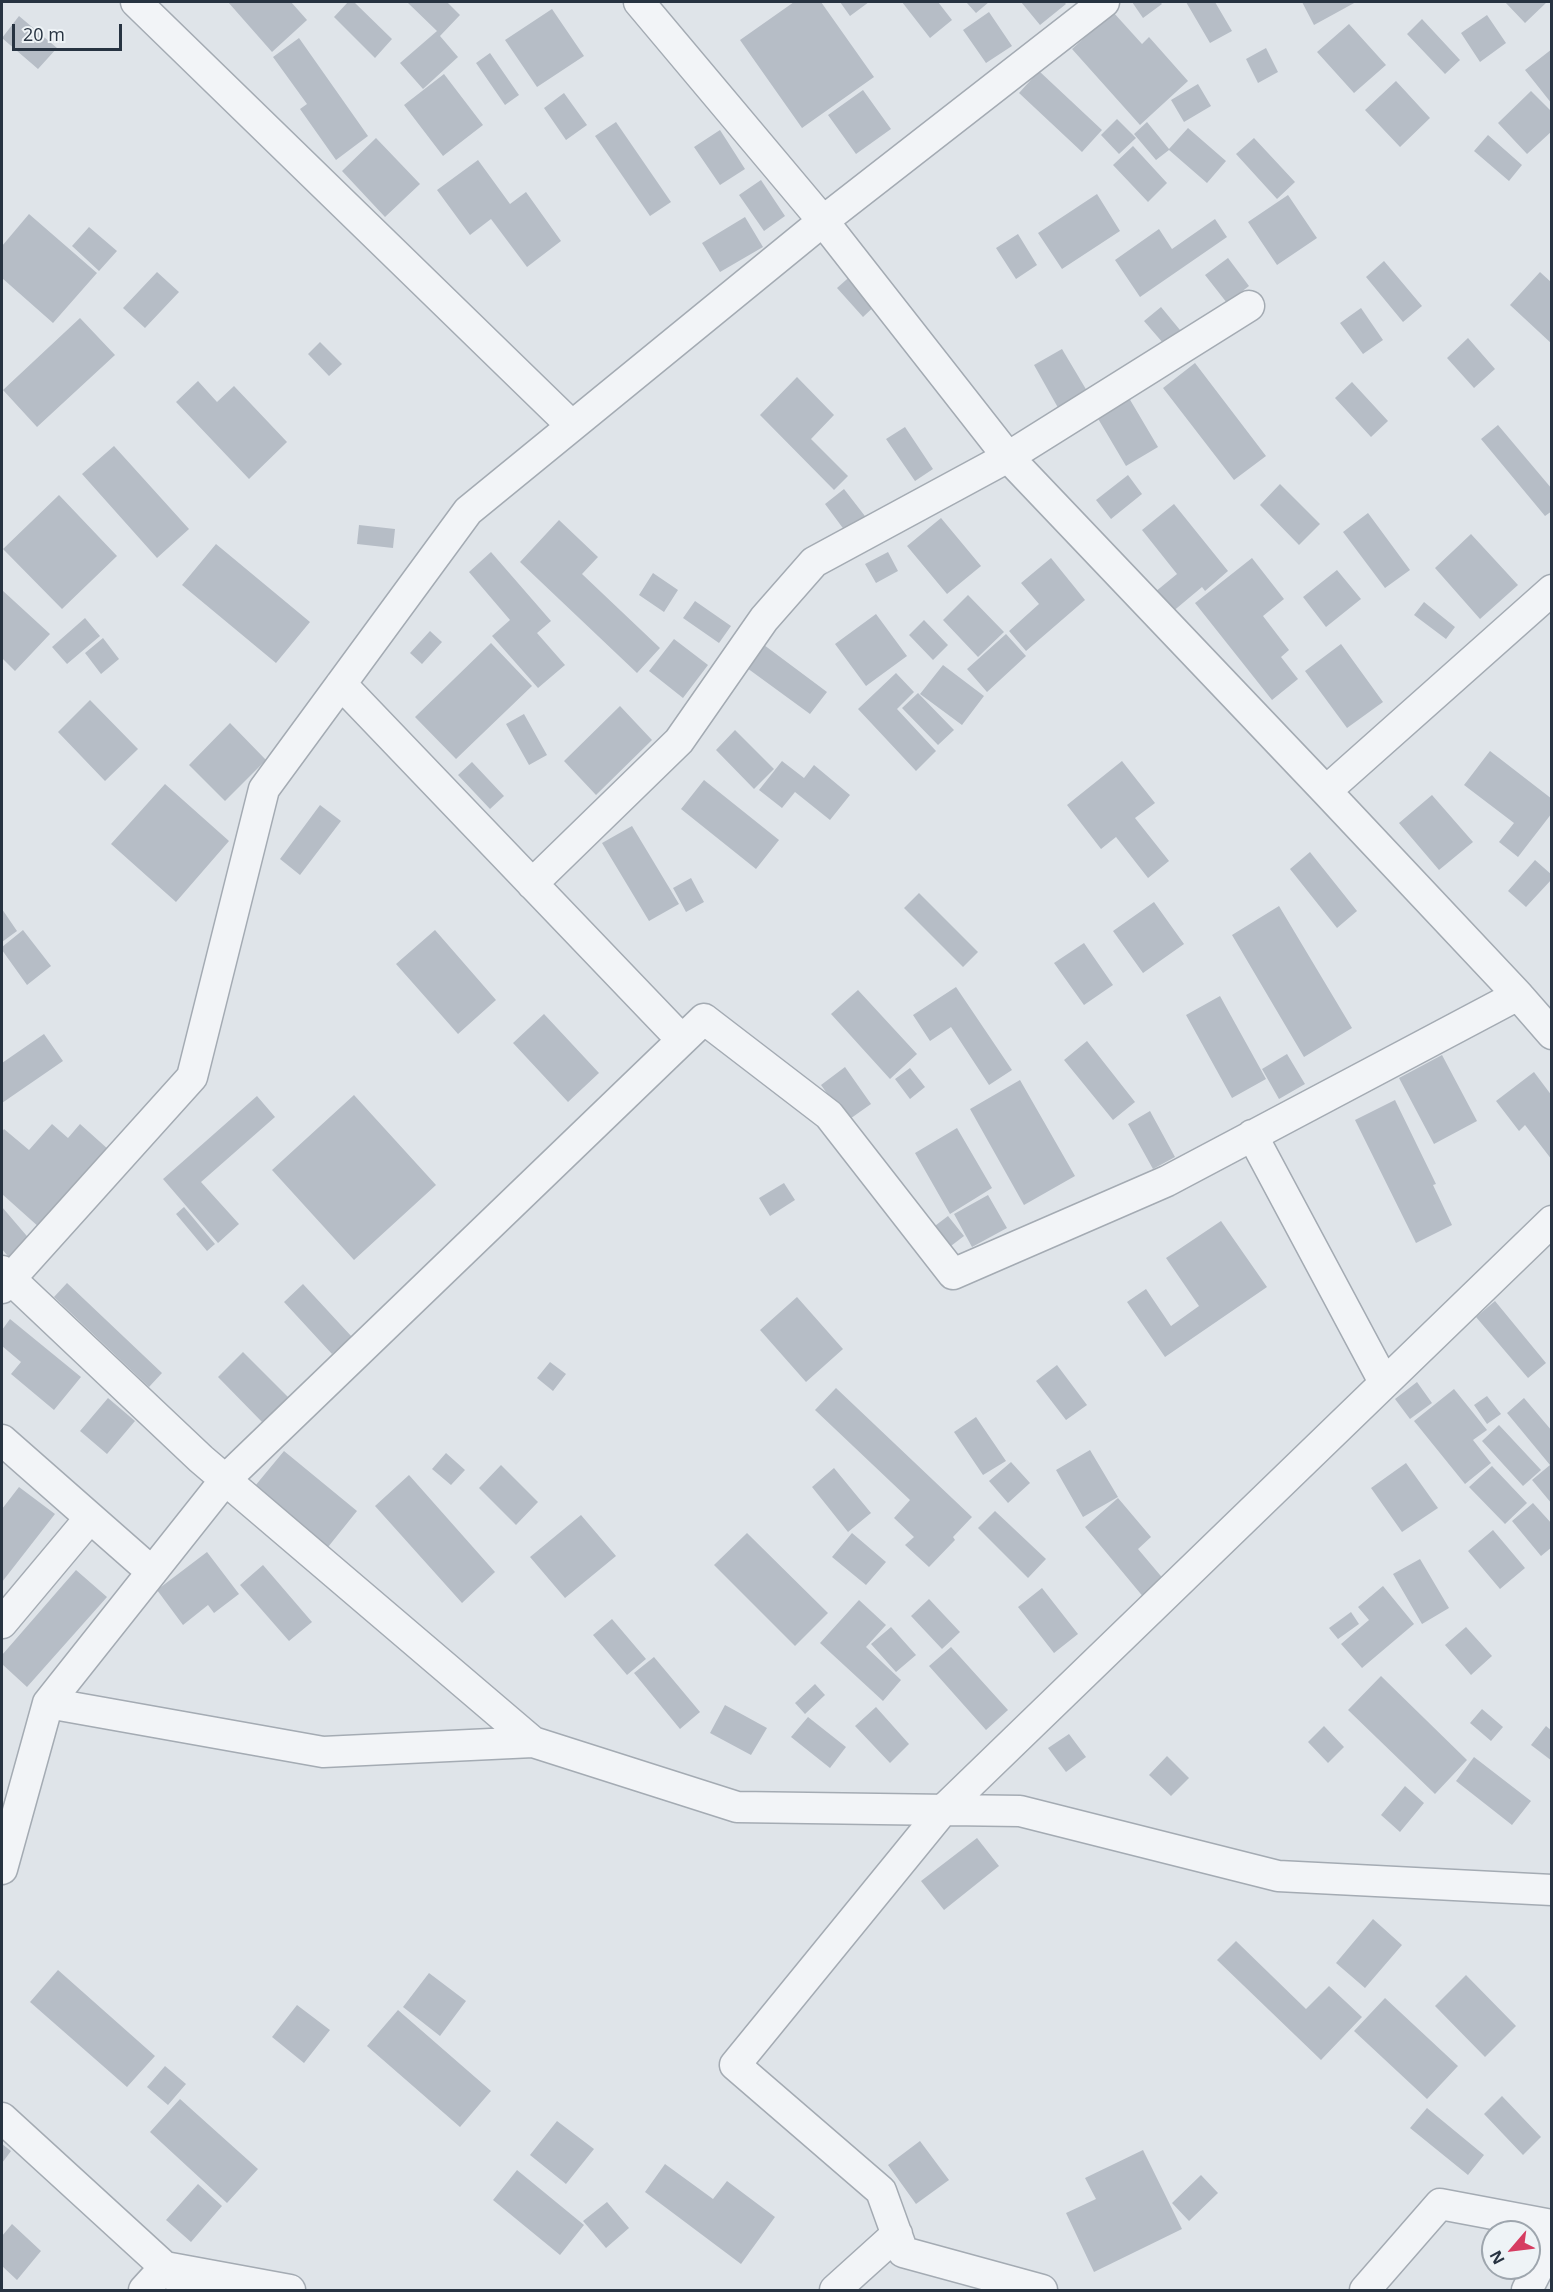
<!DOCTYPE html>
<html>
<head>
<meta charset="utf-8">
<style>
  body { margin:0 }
  #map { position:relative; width:1553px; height:2292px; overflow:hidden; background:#dfe4e9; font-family:"Open Sans",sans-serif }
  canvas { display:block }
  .frame { position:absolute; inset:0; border:3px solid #273341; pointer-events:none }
  .north { position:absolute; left:1481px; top:2220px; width:60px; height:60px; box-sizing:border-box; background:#eef3f6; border:2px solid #9ea6ae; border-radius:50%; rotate:242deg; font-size:16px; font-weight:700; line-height:24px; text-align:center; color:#273341 }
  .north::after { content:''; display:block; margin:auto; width:21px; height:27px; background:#d63c61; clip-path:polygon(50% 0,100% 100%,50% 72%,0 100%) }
  .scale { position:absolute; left:12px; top:24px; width:110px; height:27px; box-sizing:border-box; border:3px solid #273341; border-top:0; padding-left:8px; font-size:18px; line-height:21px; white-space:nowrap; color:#273341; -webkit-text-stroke:4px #eef3f6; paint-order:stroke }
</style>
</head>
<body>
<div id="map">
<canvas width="1553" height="2292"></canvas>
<div class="frame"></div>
<div class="north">N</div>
<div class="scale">20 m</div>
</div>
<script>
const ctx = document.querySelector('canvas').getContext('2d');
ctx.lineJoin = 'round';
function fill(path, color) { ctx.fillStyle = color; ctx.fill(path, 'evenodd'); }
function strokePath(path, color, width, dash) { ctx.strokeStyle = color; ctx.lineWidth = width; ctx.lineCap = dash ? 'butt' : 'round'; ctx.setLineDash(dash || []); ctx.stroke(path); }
fill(new Path2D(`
  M228,2h63l16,18 -35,32z
  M348,2h6l38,37 -17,19 -41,-41z
  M410,2h37l13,13 -20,21 18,21 -35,32 -23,-26 37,-32 -29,-28z
  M794,2h27l53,75 -72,51 -62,-88z
  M840,2h29l-19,14z
  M902,2h36l14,18 -22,18z
  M966,2h23l-13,11z
  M1021,2h43l2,2 -26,21z
  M1132,2h28l2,2 -19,14z
  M1186,2h29l17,29 -22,12z
  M1302,2h54l-42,23z
  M1505,2h42l-22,21z
  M552,9l32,47 -47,31 -32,-47z
  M989,12l23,34 -26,17 -23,-33z
  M1113,12l29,32 7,-7 39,44 -48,44 -68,-76z
  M1487,15l19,28 -26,19 -19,-29z
  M19,16l38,32 -19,21 -36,-31z
  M1422,19l38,41 -15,14 -38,-40z
  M1349,24l37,41 -32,28 -37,-41z
  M299,38l69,98 -32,24 -36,-51 7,-5 -34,-47z
  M1266,48l12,24 -20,11 -12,-24z
  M1552,49v55l-27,-34z
  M490,53l29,42 -14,10 -29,-42z
  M1039,71l63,59 -20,22 -63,-59z
  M444,74l39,51 -40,31 -39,-51z
  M1396,81l34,37 -30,29 -35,-37z
  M1198,84l13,22 -27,16 -13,-22z
  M863,90l28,39 -35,25 -28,-39z
  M1531,91l21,21v19l-25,23 -29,-31z
  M564,93l23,32 -21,15 -22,-32z
  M1117,119l19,19 -17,16 -18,-19z
  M616,122l55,80 -21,14 -55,-80z
  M1147,122l22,27 19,-21 38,33 -19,22 -38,-33 -13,10 -22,-26z
  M720,130l25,39 -25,16 -26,-38z
  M1488,135l34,30 -13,16 -35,-30z
  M376,138l44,46 -35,33 -43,-46z
  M1254,138l41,44 -18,17 -41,-45z
  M1133,146l34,37 -19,19 -35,-37z
  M478,160l32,44 16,-12 35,49 -34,26 -36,-48 -21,16 -33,-45z
  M761,180l24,36 -21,15 -25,-36z
  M1097,194l23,37 -58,38 -24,-36z
  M1288,195l29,43 -40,27 -29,-43z
  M29,214l68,59 -44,50 -51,-45v-32z
  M745,217l18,30 -43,25 -18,-29z
  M1215,219l12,18 -87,60 -25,-37 44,-31 13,20z
  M89,227l28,24 -18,20 -27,-25z
  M1018,234l19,31 -21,14 -20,-31z
  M1228,258l21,28 -22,17 -22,-28z
  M1384,261l38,45 -19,16 -37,-45z
  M157,272l22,20 -34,36 -22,-20z
  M855,272l26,28 -18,17 -26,-29z
  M1540,272l12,11v61l-42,-39z
  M1161,307l19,23 -17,13 -19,-22z
  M1361,308l22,32 -20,14 -23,-31z
  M80,318l35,37 -78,72 -34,-37z
  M1468,338l27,31 -21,19 -27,-30z
  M320,342l22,22 -13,12 -21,-22z
  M1062,349l28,47 -29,17 -27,-48z
  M1195,363l71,93 -32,24 -71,-92z
  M797,377l37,38 -23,24 37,37 -14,14 -74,-75z
  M198,381l19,21 17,-16 53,56 -38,37 -73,-77z
  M1352,382l36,39 -17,16 -36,-39z
  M1129,398l29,49 -32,19 -29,-49z
  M1498,425l54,64v22l-7,5 -64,-77z
  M905,427l28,42 -18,12 -29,-42z
  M114,446l75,83 -32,29 -75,-84z
  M1128,475l14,19 -31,25 -15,-19z
  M1280,484l40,40 -21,21 -39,-40z
  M844,489l24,31 -20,15 -23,-31z
  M59,495l58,61 -55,53 -59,-60z
  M1174,504l54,67 -23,20 -3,-4 -31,26 -16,-21 22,-18 -35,-44z
  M1368,513l42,57 -25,18 -42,-56z
  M941,518l40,48 -34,28 -40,-48z
  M559,520l39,37 -16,17 78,74 -23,25 -117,-111z
  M359,525l36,4 -2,19 -36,-4z
  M1471,534l47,51 -38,34 -45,-51z
  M216,544l94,78 -34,41 -94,-78z
  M491,552l60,69 -14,12 28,32 -27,23 -46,-52 18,-16 -41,-48z
  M888,552l10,19 -22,12 -11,-19z
  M1051,558l34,42 -59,51 -17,-20 30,-27 -18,-21z
  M1252,558l32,41 -21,17 26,34 -8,7 17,22 -26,21 -77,-97z
  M1337,570l24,29 -35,28 -23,-30z
  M653,573l25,17 -14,22 -25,-17z
  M2,590l48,44 -35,37 -13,-13z
  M968,595l36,37 -26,25 -35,-37z
  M695,601l36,25 -12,17 -36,-25z
  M1424,602l31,25 -9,12 -32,-24z
  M876,614l31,42 -41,30 -31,-42z
  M85,618l15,18 -33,28 -15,-17z
  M924,620l24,25 -15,15 -24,-25z
  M430,631l12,11 -20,22 -12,-11z
  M1006,634l20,22 -39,36 -20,-23z
  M103,638l16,21 -18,15 -16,-21z
  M674,639l34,26 -25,33 -34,-27z
  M491,643l41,43 -76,73 -41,-42z
  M1341,644l42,58 -36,26 -42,-57z
  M764,645l63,47 -17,22 -63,-46z
  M943,665l41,31 -22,29 -42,-31z
  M896,673l18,19 -17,17 39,42 -20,20 -58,-62z
  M918,693l36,37 -16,15 -36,-37z
  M90,700l48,49 -33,32 -47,-49z
  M620,706l32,34 -56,55 -32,-34z
  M524,714l23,41 -18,10 -23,-41z
  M230,723l36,37 -41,41 -36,-36z
  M735,730l39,39 -20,20 -38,-39z
  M1490,751l62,48v14l-34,44 -19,-15 15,-19 -50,-38z
  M782,761l22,17 10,-13 36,30 -20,25 -35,-28 -13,16 -23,-18z
  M1122,761l33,42 -20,15 34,43 -21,17 -32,-41 -15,12 -34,-44z
  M472,762l32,34 -14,13 -32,-34z
  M704,780l75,60 -23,29 -75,-60z
  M165,784l64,57 -53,61 -65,-58z
  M1432,795l41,47 -34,28 -40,-47z
  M320,805l21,16 -41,54 -20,-16z
  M632,826l47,78 -30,17 -47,-78z
  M1310,852l47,59 -20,17 -47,-59z
  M1535,860l17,15v4l-26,28 -18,-16z
  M691,878l13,24 -18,10 -13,-24z
  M919,893l59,59 -15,15 -59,-59z
  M1154,902l30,42 -41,29 -30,-42z
  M1279,906l73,122 -48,29 -72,-122z
  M2,909l15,22 -15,11z
  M23,930l28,36 -24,19 -25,-35v-3z
  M435,930l61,70 -38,34 -62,-70z
  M1084,943l29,42 -29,20 -30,-42z
  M956,987l56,83 -23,15 -38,-58 -21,14 -17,-26z
  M858,990l59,64 -27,25 -59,-65z
  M1220,996l46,83 -34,19 -46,-83z
  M544,1014l55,59 -31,29 -55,-59z
  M44,1034l19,27 -61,42v-40z
  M1087,1041l48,61 -22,18 -49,-60z
  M1287,1054l18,30 -26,15 -17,-30z
  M1442,1055l35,66 -43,23 -35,-66z
  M845,1067l26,37 -24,17 -26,-36z
  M910,1068l15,19 -15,12 -15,-20z
  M1534,1072l18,24v64l-27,-35 -6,6 -23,-30z
  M1020,1080l55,96 -51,29 -54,-96z
  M354,1095l82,90 -82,75 -82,-90z
  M257,1096l18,21 -74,65 38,42 -21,19 -55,-64z
  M1395,1100l41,84 -3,1 19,40 -36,18 -61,-123z
  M1150,1111l25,46 -22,12 -25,-45z
  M52,1124l16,14 12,-14 29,26 -69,78 -38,-34v-62l2,-3 25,21z
  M957,1128l35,60 -42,26 -35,-61z
  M784,1183l11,17 -25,16 -11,-18z
  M988,1195l19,33 -35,19 -18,-33z
  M2,1207l30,35 -21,18 -9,-11z
  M184,1207l31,37 -8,7 -31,-37z
  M948,1216l16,20 -21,16 -16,-20z
  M1221,1221l46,66 -102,70 -38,-55 19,-13 25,37 28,-20 -33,-48z
  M67,1283l95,90 -13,14 -95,-90z
  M303,1284l49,53 -20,17 -48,-52z
  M797,1297l46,52 -37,33 -46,-52z
  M1495,1301l51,62 -18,15 -52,-61z
  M10,1319l71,58 -27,33 -43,-36 10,-12 -19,-16v-16z
  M243,1352l46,46 -26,25 -45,-46z
  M550,1362l16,12 -13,17 -16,-13z
  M1057,1365l30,40 -21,15 -30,-39z
  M1417,1382l15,21 -22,16 -15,-20z
  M836,1388l136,129 -19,20 2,3 -26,27 -24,-22 9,-8 -20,-19 16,-18 -95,-90z
  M1454,1389l33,41 -14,10 18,23 -26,21 -51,-63z
  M1487,1396l14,18 -14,10 -13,-19z
  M108,1398l27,23 -28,33 -27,-23z
  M1524,1398l28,33v73l-20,-24 18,-15 -43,-52z
  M976,1417l30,44 -23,14 -29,-43z
  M1499,1425l42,45 -18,16 -41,-45z
  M1090,1450l28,47 -35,20 -27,-47z
  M284,1451l73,60 -33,41 -74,-60z
  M446,1453l19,17 -14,15 -19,-16z
  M1011,1462l19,21 -22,20 -19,-22z
  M1406,1463l32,45 -36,24 -31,-44z
  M501,1465l37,37 -22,23 -37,-37z
  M1492,1466l35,37 -22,21 -36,-37z
  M834,1468l37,45 -23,19 -36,-45z
  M409,1475l86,97 -33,31 -87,-97z
  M19,1487l36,27 -53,68v-73z
  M1118,1498l33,39 -13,12 33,39 -21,17 -65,-78z
  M1533,1503l19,21v23l-11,9 -29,-35z
  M995,1511l51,48 -18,19 -50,-50z
  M581,1515l35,41 -51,42 -35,-41z
  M1493,1530l32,38 -25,21 -32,-38z
  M747,1533l81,80 -33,33 -81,-81z
  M852,1533l34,29 -20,23 -34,-28z
  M207,1552l32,42 -25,19 -6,-8 -25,20 -26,-35z
  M1420,1559l29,49 -27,16 -29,-50z
  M263,1565l49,57 -23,19 -49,-56z
  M76,1570l31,27 -80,90 -25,-23v-9z
  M1383,1586l31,38 -52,44 -21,-24 28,-24 -11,-13z
  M1042,1588l36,46 -24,19 -36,-46z
  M929,1599l31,33 -18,17 -31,-33z
  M859,1600l27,25 -20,22 35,33 -18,21 -63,-58z
  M1351,1612l8,12 -21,15 -9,-11z
  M612,1619l34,40 -19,16 -34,-40z
  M891,1627l25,28 -20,17 -25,-28z
  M1466,1627l26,29 -21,19 -26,-30z
  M951,1647l57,63 -22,20 -57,-64z
  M654,1657l46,55 -20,17 -46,-56z
  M1381,1676l86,84 -32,34 -87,-84z
  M815,1684l10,11 -20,19 -10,-11z
  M725,1705l42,23 -16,27 -41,-22z
  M876,1707l33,37 -19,19 -35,-37z
  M1482,1709l21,18 -12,14 -21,-18z
  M808,1717l38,30 -16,21 -39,-31z
  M1324,1726l20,21 -16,16 -20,-21z
  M1546,1726l6,5v30l-21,-16z
  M1069,1734l17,23 -20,15 -18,-24z
  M1167,1756l22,22 -18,18 -22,-21z
  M1474,1757l57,44 -19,24 -56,-44z
  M1405,1786l19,17 -24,29 -19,-17z
  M977,1838l22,28 -55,44 -23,-29z
  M1373,1919l29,26 -37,43 -29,-25z
  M1236,1941l70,68 23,-23 33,31 -41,43 -104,-100z
  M58,1970l97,86 -28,31 -97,-85z
  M429,1973l37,28 -26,35 -37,-29z
  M1466,1975l50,51 -31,31 -50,-51z
  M1385,1998l73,68 -31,33 -73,-68z
  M297,2005l33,25 -26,33 -32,-26z
  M398,2010l93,81 -31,36 -93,-81z
  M165,2066l21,18 -18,21 -21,-18z
  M1502,2096l39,41 -18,18 -39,-41z
  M180,2099l78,70 -31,34 -77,-71z
  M1427,2108l57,47 -16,20 -58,-47z
  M557,2121l37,28 -28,35 -36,-29z
  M920,2141l29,39 -33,24 -28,-39z
  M2,2144l9,7 -9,12z
  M1143,2150l39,79 -88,43 -28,-59 30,-14 -11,-21z
  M665,2164l48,35 14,-18 48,36 -34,47 -96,-72z
  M517,2170l67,55 -24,30 -67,-55z
  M1201,2175l17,18 -29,28 -17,-18z
  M198,2184l24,22 -31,36 -25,-22z
  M607,2202l22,26 -23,20 -23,-27z
  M12,2224l29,27 -24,29 -15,-14v-30z`), '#b6bdc6');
const street = new Path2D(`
  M136,2l435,423
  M639,2l184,219 185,236 318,334 192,204 34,39
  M341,684l341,356
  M1326,791l226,-201
  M532,884l147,-143 85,-122 50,-57 194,-105 241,-151
  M1252,1135l132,247
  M2,1271l199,188 332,283 204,65 283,4 258,65 274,14
  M2,1288l190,-211 72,-288 204,-278 355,-290 281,-219
  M2,1440l150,132
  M2,1623l88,-105
  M48,1703l275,49 210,-10
  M2,1869l46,-166 177,-223 479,-461 125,96 124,159 214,-93 351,-186
  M2,2118l188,172
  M144,2290l21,-23 125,23
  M835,2290l62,-56
  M1042,2290l-139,-38 -22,-61 -146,-126 208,-255 609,-589
  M1365,2290l75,-86 112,21
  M1527,2290l25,-49`);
strokePath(street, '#a4abb3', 33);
strokePath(street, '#f2f4f7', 30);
</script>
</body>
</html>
